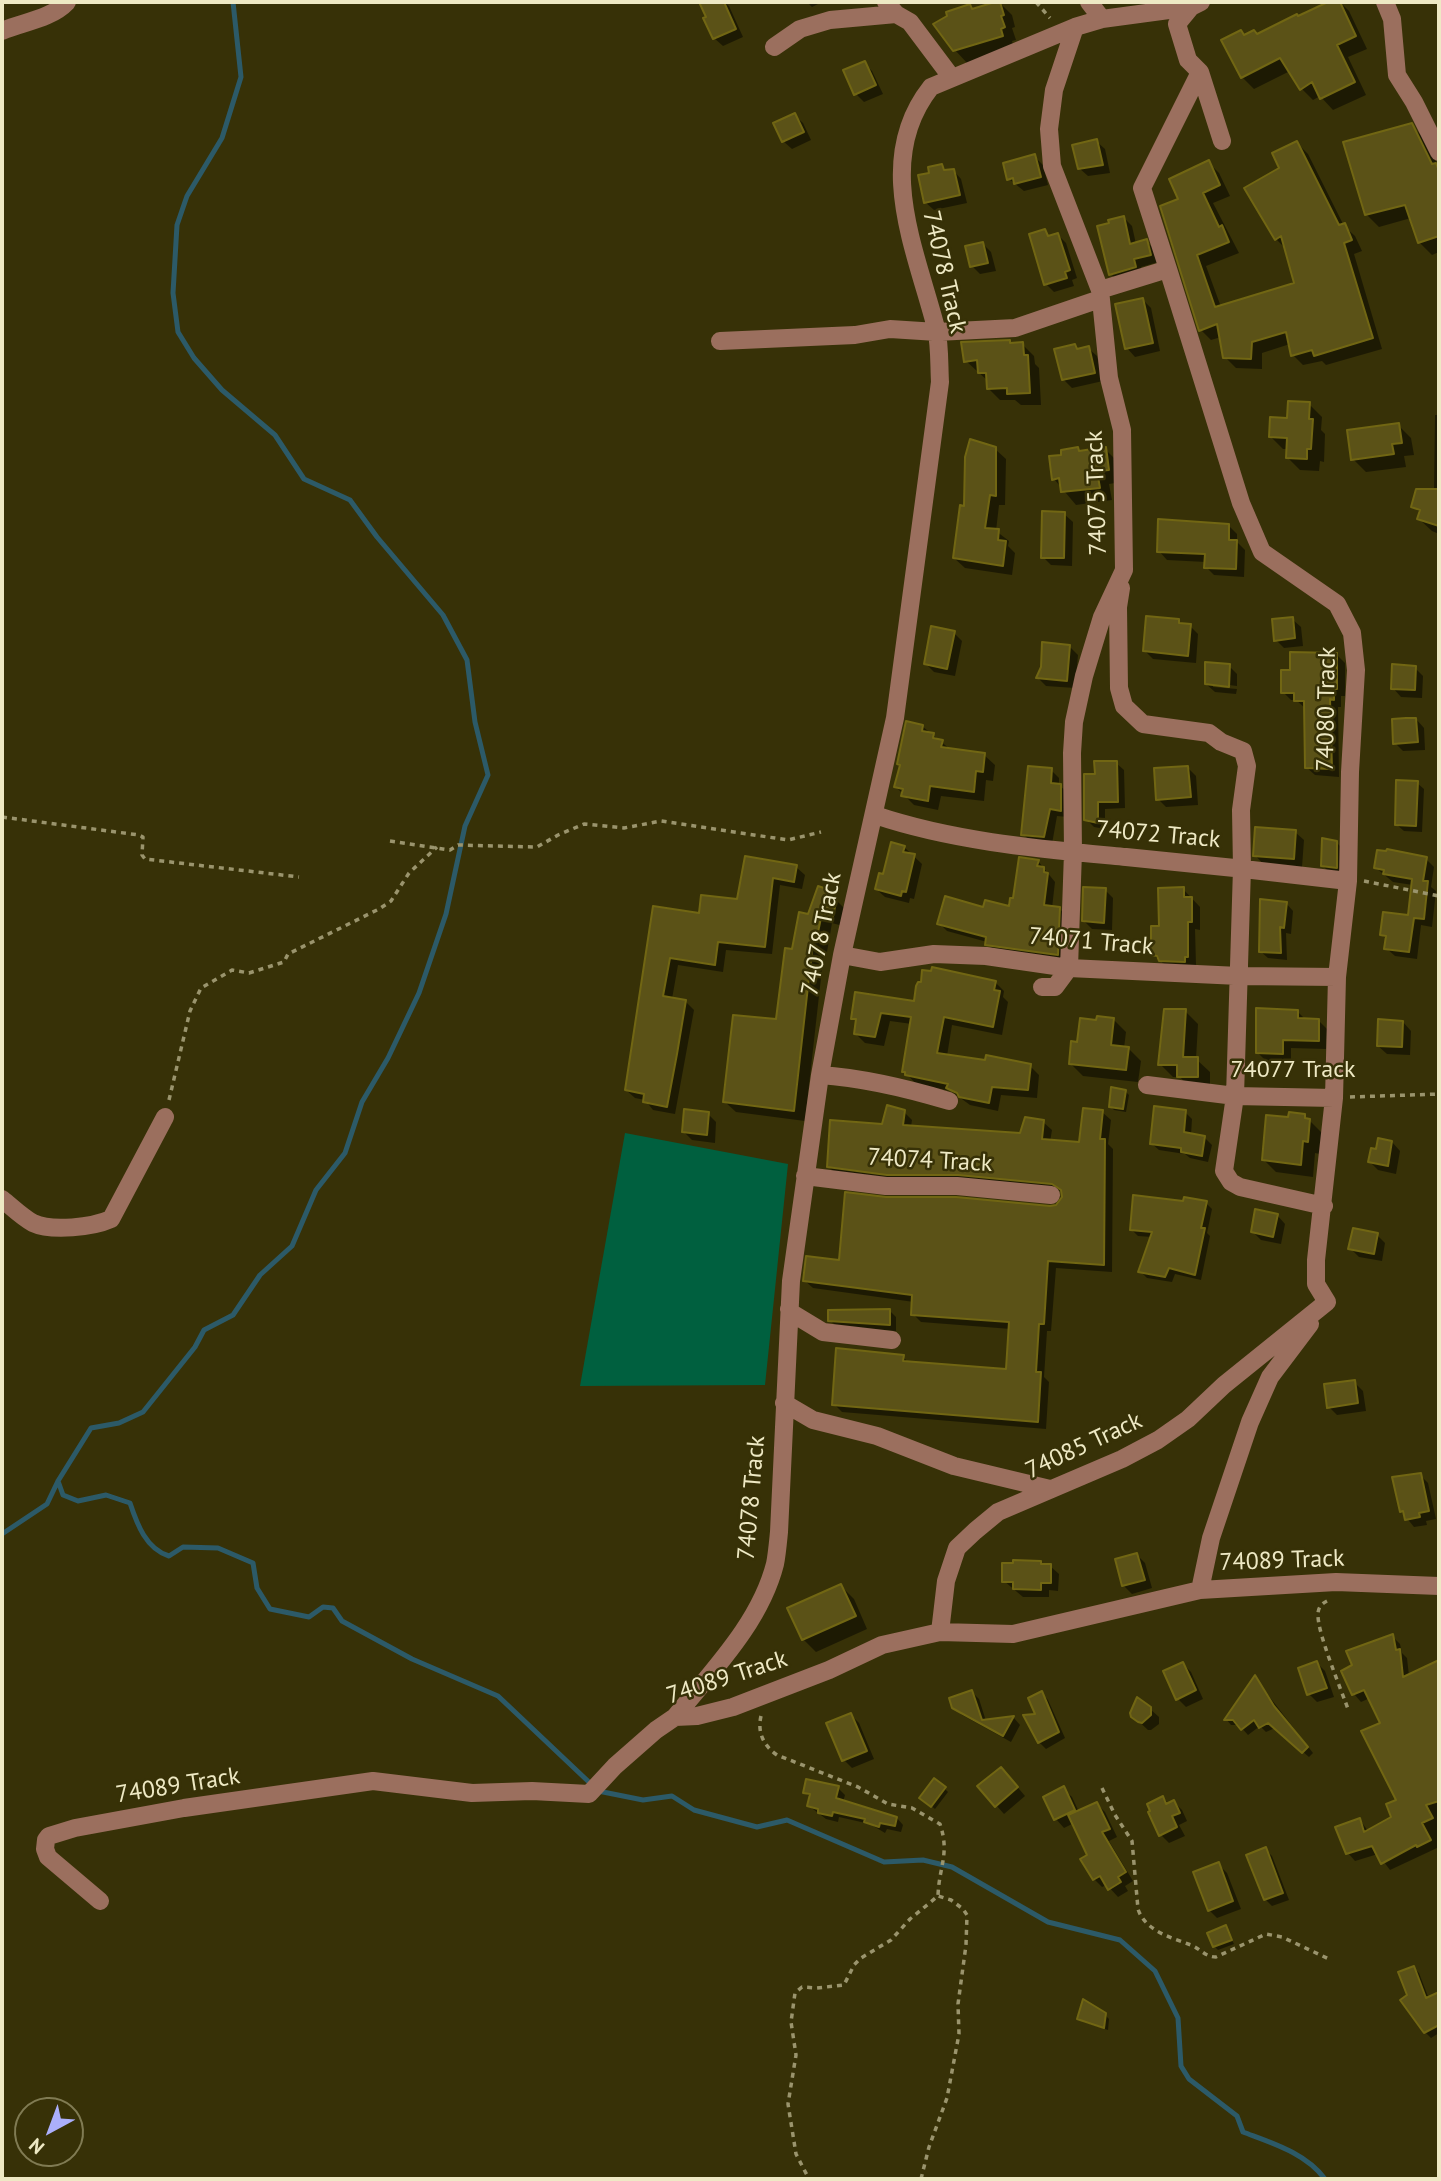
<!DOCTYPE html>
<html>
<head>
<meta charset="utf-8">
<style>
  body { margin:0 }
  #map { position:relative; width:1441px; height:2181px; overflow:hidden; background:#373107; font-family:"PT Sans",sans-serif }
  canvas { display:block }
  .frame { position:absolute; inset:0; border:4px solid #eee9c4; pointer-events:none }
  .north { position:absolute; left:14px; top:2097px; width:70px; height:70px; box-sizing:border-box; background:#373107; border:2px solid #807b53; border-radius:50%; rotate:221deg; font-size:19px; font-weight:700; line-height:28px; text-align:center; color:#eee9c4 }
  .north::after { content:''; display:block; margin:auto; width:24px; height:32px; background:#abaffb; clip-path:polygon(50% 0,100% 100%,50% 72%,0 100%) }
</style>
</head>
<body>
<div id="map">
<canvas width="1441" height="2181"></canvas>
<div class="frame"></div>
<div class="north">N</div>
</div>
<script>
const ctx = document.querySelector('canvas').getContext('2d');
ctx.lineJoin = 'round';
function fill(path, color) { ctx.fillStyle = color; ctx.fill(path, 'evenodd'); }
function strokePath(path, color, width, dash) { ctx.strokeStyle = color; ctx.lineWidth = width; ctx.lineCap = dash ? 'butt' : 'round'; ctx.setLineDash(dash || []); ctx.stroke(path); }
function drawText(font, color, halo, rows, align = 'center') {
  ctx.font = font + ' "PT Sans",sans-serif'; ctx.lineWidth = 5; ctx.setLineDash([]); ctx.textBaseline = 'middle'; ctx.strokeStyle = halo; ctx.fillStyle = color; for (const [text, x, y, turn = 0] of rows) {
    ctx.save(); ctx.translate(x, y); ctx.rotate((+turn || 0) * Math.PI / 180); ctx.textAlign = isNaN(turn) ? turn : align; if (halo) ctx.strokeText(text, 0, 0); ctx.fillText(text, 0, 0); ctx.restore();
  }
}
fill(new Path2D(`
  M625,1133l163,31 -23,221 -185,1z`), '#00603f');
fill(new Path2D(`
  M712,2h12l5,4 14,31 -20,9 -9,-8 -11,-32z
  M807,2h15l-10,5z
  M999,2l13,13 3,12 -3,1 4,12 -4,1 2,7 -47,15 -12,-13 15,-44 4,4z
  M1332,2h8l9,9 18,38 -19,8 18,38 -33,15 -13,-14 -7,4 -12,-12 -11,-17 -36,18 -12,-12 3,-41h13z
  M864,63l8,8 11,23 -19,8 -8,-8z
  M794,115l9,8 8,17 -19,9 -9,-8z
  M1411,125l13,13 15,30v84l-7,3 -13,-13 -8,-24 -32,9 -13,-13z
  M1096,141l9,8 5,24 -22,3 -9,-8z
  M1297,143l11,11 36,72 11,10 7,15 -8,3 28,95 -56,16 -4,-4 -19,4 -10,-10 -3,-11 -28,9v16l-26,-1 -11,-11 -4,-20 -10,3 -10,-10 -20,-130 28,-37 10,10 11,23 -17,7 26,50 -33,13 15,41 75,-23 -10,-35 -10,-10 6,-70z
  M1034,156l9,9 5,20 -24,6 -15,-12z
  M942,166l5,5 6,-1 8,9 6,24 -33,7 -9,-8 6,-28z
  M1124,218l8,8 4,18 10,-3 8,8 4,13 -17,5 2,8 -24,7 -8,-8z
  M1045,231l6,6 7,-2 8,8 11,35 -5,2 2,6 -20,6 -8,-8z
  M983,244l8,8 5,19 -16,3 -8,-8z
  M1143,300l8,8 9,43 -25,6 -8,-9z
  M1009,341l3,3h10l12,12 1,8 4,4 2,37h-20l-6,-5h-15l-12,-12v-7l-22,-20z
  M1075,346l4,4 9,-2 9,8 6,25 -31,7 -9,-9z
  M1309,404l13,13 -1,13 4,4 -1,28 -4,-1 -1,10 -19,-1 -13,-13 1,-8h-5l-13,-13z
  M1435,415h4v119l-7,-3 -13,-12 2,-5 -8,-8 21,-15z
  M1398,425l13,13 3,17 -10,1 2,11 -40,5 -13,-13z
  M995,449l11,10 -1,46h-6l-3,26 13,10 -1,5 7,7 -3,22 -47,-7 -11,-10 12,-50z
  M1077,449l4,3 24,-3 13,13 3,20 -12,2 3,16 -36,5 -22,-26 9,-23z
  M1064,514l9,8 -1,44 -21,-1 -8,-8z
  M1229,526l8,8v8l8,8 -1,27 -30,-2 -8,-8v-5l-39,-2 -8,-9z
  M1292,619l9,8 2,19 -19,2 -8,-8z
  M1178,621l4,4 8,1 8,8 -2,29 -43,-4 -8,-8z
  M954,633l8,8 -7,35 -21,-4 -8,-8z
  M1069,646l9,9 -3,33 -29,-2 -8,-8z
  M1336,654l9,9v33h-4v11h-3l1,70 -24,-2 -9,-8v-58l-10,-9h-5l-8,-8 9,-20z
  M1229,666l8,8v12l-24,-3v4l24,2 -1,5 -21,-2 -9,-8z
  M1415,668l8,8 -1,22 -21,-1 -8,-9z
  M1416,719l8,9 1,22 -22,1 -8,-8z
  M922,726l29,24 33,5 11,10 -2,16 -7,-1 -2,21 -43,-5 -3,14 -24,-5 -19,-19z
  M1116,763l8,7 1,38 -20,1v20l-11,-2 -8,-8 10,-44z
  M1188,768l8,8 2,29 -32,2 -8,-8z
  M1051,770l8,8v7l9,8v24l-11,-1 -5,28 -21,-2 -8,-8z
  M1417,783l7,6 -2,43 -18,-1 -7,-6z
  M1295,832l9,8 -2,27 -39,-3 -8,-9z
  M1337,843l8,8 -1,25 -13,-2 -8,-8z
  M904,847l18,17 -8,35 -4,-1 -1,5 -24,-6 -9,-8z
  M746,858l50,9 9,8 -3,14 -22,-4 -8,69 -46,-4 -3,22 -45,-7 -6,34 14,3 8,8 -19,104 -22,-4 -8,-10 -10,-2 -9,-8 29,-182 46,7 38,-14z
  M1426,859l8,8 -3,20 5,4 -4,36 -11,-2 -4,34 -22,-3 -9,-8 1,-8 -5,-5 28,-18 3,-32 -20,-3 -17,-14z
  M1038,861l17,21 -3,26h7l8,9 -2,45 -70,-10 -8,-10 -40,-11 -8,-8 45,-14h26z
  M1183,889l17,18v23l-5,-1 1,36h-3v5l-24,-2 -16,-13 8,-28z
  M826,890l20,20 -3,16 -11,-3 -5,29 -3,-1 -19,170 -69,-9 -11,-10 53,-81 15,-70 16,-35z
  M1105,890l8,8 -1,32 -20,-1 -8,-8z
  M1286,903l7,8 -2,23 -5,-1 1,27 -19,-2 -8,-7z
  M995,982l9,9 -1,6 5,5 -6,33 -50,-10 -5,31 83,10 9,9 -2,23 -36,-3 -3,16 -28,-6 -19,-14 -35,-7 -12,-13 8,-47 -22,-3 -6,25 -19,-3 -9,-9 2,-12 -5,-4z
  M1185,1011l13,13 -2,35 14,13v17h-19l-11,-12h-7l-13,-13z
  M1297,1011l9,9h12l9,9 -1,20 -35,-1v13h-25l-8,-8z
  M1113,1019l13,13 -2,16h4l13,13 -3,21 -55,-6 -12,-12 27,-42z
  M1403,1022l8,9 -1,24 -23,-1 -9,-8z
  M1125,1091l4,4 -3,17 -12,-2 -4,-4z
  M904,1112l8,8 -1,7 111,8 21,-13 9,8 -2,12 31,2 21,-32 9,8 -3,24 5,5 -1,123 -56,-4 -5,63h-4l-3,46 5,5 -3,47 -204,-17 -8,-8 69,-47 7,7 98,7 3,-42 -90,-7 -8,-8 1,-12 -101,-14 -9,-8 37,-18 220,-59 2,-12 -96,-9 -130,-7 -8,-8z
  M1185,1112l7,7 -1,16 14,3 7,7 -4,17 -18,-4 -5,-4 -26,-4 -8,-7z
  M708,1114l8,8 -1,21 -23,-3 -9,-9z
  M1304,1115l18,18 -2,21 -5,-1 -2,24 -37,-5 -13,-13 27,-40z
  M1392,1142l8,9 -4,23 -18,-4 -8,-8 7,-11z
  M1206,1203l6,6 -5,24 3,3 -9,44 -26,-6 -3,8 -25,-4 -7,-7 12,-34 -14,-1 -7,-7z
  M1277,1215l8,9 -4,20 -20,-4 -9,-9z
  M1377,1235l8,8 -3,18 -23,-4 -9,-9z
  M889,1310l7,7v14l-59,-4 -7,-7z
  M1354,1382l9,9 3,20 -29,4 -8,-8z
  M1420,1475l8,8 8,36 -10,2 1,4 -13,2 -13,-16z
  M1137,1555l8,8 7,25 -20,6 -9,-9z
  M1040,1563l3,3h7l9,8 -1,17 -9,-1v7h-26l-19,-16z
  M841,1586l13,13 13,30 -51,23 -13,-13z
  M1392,1636l8,8 2,9 5,5 2,18 27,-12 3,3v192l-2,-11 -47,22 -12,-16 -23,7 -7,-8 12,-33 8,11 26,-13 4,-17 -16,-77 -12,-26 -9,4 -7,-8 -11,-22z
  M1317,1663l8,8 9,26 -17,5 -8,-8z
  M1183,1664l8,8 12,27 -17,8 -8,-8z
  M1255,1678l58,75 -4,4 -34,-29 -9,4 -6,-6 -12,9 -9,-10h-8l-5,-6z
  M972,1692l7,7 7,22 28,-3 6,7 -9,17 -49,-27 -8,-8z
  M1042,1693l6,7 17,38 -19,11 -7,-7 -2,-27z
  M1150,1709l9,8v7l-8,6h-3l-15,-14z
  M851,1715l8,8 15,36 -22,9 -8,-8z
  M1009,1777l16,19 -21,18 -8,-9z
  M838,1788l7,7 -2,7 54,16 6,7 -2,7 -14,-3 -2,4 -15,-9 -31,-7 -1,5 -12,-3 -17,-13 2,-8 -6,-6z
  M944,1788l4,4 -13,17 -10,-8z
  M1063,1789l9,8 7,15 18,-8 8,8 12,25 -8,4 24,40 -8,5 3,5 -10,6 -11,-12 -5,2 -8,-8 -5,-23 -15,-33 -10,5 -8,-9 -11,-22z
  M1163,1798l6,6 5,-2 8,8 5,11 -8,4 6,11 -16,7 -8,-8z
  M1265,1849l7,7 17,44 -17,6 -7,-7z
  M1218,1864l9,9 14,36 -24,9 -8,-8z
  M1225,1927l9,17 -16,6 -4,-4z
  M1414,1968l5,5 10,26 10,-5v39l-8,5 -6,-6 -15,-37z
  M1105,2015l4,4 -1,11 -25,-8 -4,-3z`), '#0007');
strokePath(new Path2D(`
  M58,1481l5,14 15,6 28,-6 24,8c7,21 16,46 39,53l14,-9 35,1 35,15 4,25 13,21 39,8 14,-10 10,1 9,13 70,38 86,37 93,88
  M2,1534l45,-30 11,-23 33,-53 28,-5 24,-11 52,-65 9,-17 29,-15 27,-40 32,-29 24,-56 29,-37 17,-51 26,-44 31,-65 27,-79 19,-88 23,-51 -13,-53 -8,-62 -24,-45 -66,-78 -27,-37 -46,-21 -29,-44 -53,-45 -28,-32 -16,-26 -5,-39 4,-68 10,-29 35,-58 19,-61 -8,-75
  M598,1791l45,9 29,-4 22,14 63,17 30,-7 97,42 39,-2 29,7 96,55 72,18 35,31 23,47 3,48 8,13 48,37 6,16c29,11 63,21 82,47`), '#2c5a68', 5);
const building = new Path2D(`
  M699,2h25l12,27 -23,10 -10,-21 3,-1z
  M995,2h5l4,13 -3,1 4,11 -4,2 2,7 -50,15 -20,-27 14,-8 -1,-4 24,-8 2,5z
  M1328,2h12l16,34 -19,9 18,37 -35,17 -8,-17 -12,8 -20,-32 -39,20 -20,-38 20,-10 3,5 10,-5 3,4 40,-20 1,2z
  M865,61l11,24 -22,10 -11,-25z
  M795,113l9,19 -22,10 -9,-19z
  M1412,123l20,41 4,-1 3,8v65l-21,7 -13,-38 -40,10 -22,-73z
  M1097,139l6,26 -25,4 -6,-24z
  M1297,141l42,84 6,-2 7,17 -8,3 29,95 -59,18 -2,-6 -21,6 -5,-24 -34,10 -1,17 -28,-1 -6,-34 -18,7 -39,-125 18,-7 -9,-20 40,-19 11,25 -17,8 16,34 3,-2 7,17 -32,13 18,52 79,-24 -13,-47 -6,4 -31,-52 35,-20 -7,-15z
  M1035,154l6,23 -27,7 -1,-6 -6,2 -4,-17z
  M942,164l2,6 10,-1 6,26 -36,8 -6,-28 11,-2 -1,-6z
  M1124,216l6,28 17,-5 4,16 -17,4 2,8 -27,8 -12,-49 12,-3 -1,-3z
  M1045,229l3,7 10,-3 12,37 -5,2 2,6 -23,7 -15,-51z
  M983,242l5,21 -18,4 -5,-21z
  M1143,298l10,45 -28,6 -10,-45z
  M1010,340v3l13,-1 1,13h4l2,38 -23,1v-6l-20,1 -1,-16h-8l-1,-13 -13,2 -3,-20z
  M1075,344l2,5 12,-3 6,27 -33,7 -8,-31z
  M1288,401l22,1 -1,17h4l-2,30h-4v10l-21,-1 1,-20 -18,-1 1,-20 17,1z
  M1399,423l3,20 -10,1 2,10 -43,6 -4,-30z
  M970,439l26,8v49l-6,-1 -5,33 14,1 -1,11 8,1 -3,25 -50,-8 7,-53 4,1 1,-49z
  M1078,447l1,4 27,-4 3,23 -12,1 3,17 -39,4 -2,-14 -7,2 -3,-24 12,-1v-5z
  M1416,489h23v37l-22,-7 3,-9 -9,-3z
  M1042,511l23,1 -1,46h-23z
  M1158,519l71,5v16h8l-1,29 -32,-1 1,-14 -48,-2z
  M1146,616l33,3v4l12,1 -3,32 -45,-5z
  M1293,617l2,21 -21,3 -2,-22z
  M931,626l24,5 -8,38 -23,-5z
  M1042,642l28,3 -3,36 -31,-3 5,-11z
  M1290,652l47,1v36h-3v11l-4,-1 2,70 -27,-1 -1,-67h-10v-8h-13v-23h9z
  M1205,662l25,2 -1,23 -24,-3z
  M1392,664l24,2 -1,24 -24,-1z
  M1406,718h10l2,24 -25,2 -1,-25z
  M906,721l17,4 -1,6 12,2 -1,5 10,2 -2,7 44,6 -2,19 -7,-1 -2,21 -44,-6 -2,15 -27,-5 2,-7 -9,-2 6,-22 -3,-1z
  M1094,761h23l1,41h-20v21l-14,-3v-46h11z
  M1028,766l24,2 -1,15 10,1v27l-11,-2 -6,28 -23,-2z
  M1188,766l3,31 -35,3 -2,-32z
  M1396,780l22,1 -2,45 -21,-1z
  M1255,827l41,3 -2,29 -41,-3z
  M1322,838l15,3v27l-16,-2z
  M891,842l14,4 -2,6 12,2 -9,38 -4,-1 -1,5 -26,-7 4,-16 4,1z
  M1387,849l40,8 -4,24h5l-4,38 -10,-1 -5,34 -25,-3 2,-13 -6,-1 3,-23 25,3 4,-36 -29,-5 1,-4 -10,-2 3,-18 9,1z
  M745,856l52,9 -3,17 -21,-4 -8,69 -47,-5 -3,23 -45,-7 -7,38 23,4 -9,54 -10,53 -24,-5 1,-8 -19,-4 28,-184 46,7 2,-18 36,4z
  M1019,857l20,3 -2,6 7,1v5l4,1 -4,32 16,2 -2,48 -73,-10 1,-8 -49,-13 8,-28 38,11 2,-7 24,6 1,-8h3z
  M818,886l9,3 -1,4 11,5 -4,18 -11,-3 -6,29h-3l-19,169 -71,-9 10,-87 43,4 9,-71 7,1 7,-37 9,2z
  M1083,887l23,1 -2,35 -22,-2z
  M1184,887v10h8v25h-4v35h-3v5l-26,-1 -2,-5 -6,-1v-29h8l-1,-38z
  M1260,899l27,3 -3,26 -4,-1 1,26 -22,-1z
  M932,967l64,14 -2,9 6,1 -7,36 -49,-10 -7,36 48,7 1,-5 45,9 -3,26 -36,-3 -3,16 -30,-6 -2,-4 -11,-5 2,-4 -43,-9v-3h-3l9,-55 -30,-4 -6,24 -21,-3 2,-15h-5l4,-27 59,9 2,-15 2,-4h3l1,-12 9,1z
  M1256,1008l42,2v8l21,1v22l-36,-1v14l-27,-1z
  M1164,1009h22l-3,48h15v20h-21v-12h-19z
  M1097,1016l17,2 -3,27 18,2 -3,23 -57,-6 2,-23 6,1 3,-24 16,2z
  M1378,1019l25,2 -1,26 -25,-1z
  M1111,1087l15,3 -3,19 -14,-2z
  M887,1105l18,5 -2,15 117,8 5,-16 19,3 -2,19 37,3 4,-34 20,2 -3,29h5l-1,126 -56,-4 -4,63h-5l-3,48h5l-3,50 -206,-17 4,-57 68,7 -1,6 103,8 3,-47 -98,-7 1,-20 -109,-14 3,-25 33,4 6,-68 41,5h70l94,9 6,-1 6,-8 -1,-7 -9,-6 -94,-9h-71l-60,-8 3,-47 52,4z
  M1154,1106l32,4 -2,22 21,4 -3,20 -21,-4v-4l-31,-4z
  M684,1109l25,3 -2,23 -25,-3z
  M1289,1112l16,2v4l5,1 -2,23 -5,-1 -2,24 -39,-5 4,-45 22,2z
  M1378,1138l14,3 -4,25 -20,-4 3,-14 5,1z
  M1133,1195l50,6 1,-4 23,4 -6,27h4l-10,47 -26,-7 -4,9 -27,-5 14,-40 -22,-2z
  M1255,1209l23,5 -5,23 -22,-5z
  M1353,1228l25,5 -4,21 -26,-5z
  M890,1309v16l-62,-4v-11z
  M1355,1380l3,23 -31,5 -3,-24z
  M1421,1473l8,38 -10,2 1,4 -15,3 -2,-9 -3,1 -8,-35z
  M1137,1553l8,27 -23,6 -7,-27z
  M1013,1560l28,1v3h10v19h-10v7l-28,-1v-7h-11v-19h11z
  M841,1584l15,32 -54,24 -15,-32z
  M1393,1634l3,16 4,-1 3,28 36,-17v141l-13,4 7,13 -11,5 9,17 -14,7 -1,-2 -35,19 -9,-18 -26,8 -11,-27 25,-9 4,14 27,-15 -5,-13 10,-4 -35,-69 19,-8 -16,-33 -12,5 -11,-24 11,-6 -6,-14z
  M1317,1661l10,27 -20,7 -9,-27z
  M1183,1662l13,28 -20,10 -13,-29z
  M1255,1675l19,31 34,41 -6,6 -34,-30 -9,5 -5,-8 -13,10 -8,-10h-9z
  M972,1690l10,30 32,-4 -11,20 -51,-28 -3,-10z
  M1042,1691l17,41 -21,11 -15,-28 12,-1 -7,-16z
  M1137,1697l14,10v8l-9,8 -4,-1 -7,-5 -1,-4z
  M851,1713l16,38 -25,10 -16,-38z
  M1001,1767l17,20 -23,20 -18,-21z
  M934,1778l12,9 -15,20 -12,-9z
  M806,1779l33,7 -3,12 61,19 -2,9 -15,-3 -1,4 -15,-5 1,-3 -32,-7 -1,4 -14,-3v-4l-11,-3 3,-12 -7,-1z
  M1064,1786l11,24 -21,10 -11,-23z
  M1163,1796l3,8 8,-4 6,13 -8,3 5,11 -18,9 -11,-24 2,-1 -3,-7z
  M1097,1802l13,27 -8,3 24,40 -8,5 3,5 -13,8 -8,-14 -7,4 -13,-21 7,-4 -19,-40z
  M1266,1847l17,46 -19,7 -18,-45z
  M1219,1862l14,39 -25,10 -15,-39z
  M1226,1925l6,15 -19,7 -6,-14z
  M1414,1966l12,32 13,-6v33l-15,8 -24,-33 7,-5 -9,-23z
  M1083,1999l23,14 -2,15 -27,-9z`);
fill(building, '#5b5217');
strokePath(building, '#716613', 2);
strokePath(new Path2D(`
  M1036,2l14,16
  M2,817l137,18 4,2 -1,18 3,4 154,18
  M390,841l60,9 8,-5 79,2 21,-12 26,-11 40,4 37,-7 127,19 33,-8
  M1364,881l75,15
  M1350,1097l89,-3
  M169,1100l21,-89 11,-23 31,-18 17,3 35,-11 4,-8 91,-45 12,-8 18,-28 28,-26
  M1327,1601c-6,3 -9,7 -9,13 -1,19 24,77 31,98
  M761,1716c-4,17 3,30 16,39l81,32 30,17 24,4 28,16c10,30 -1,42 -2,72l-28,23 -19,21 -30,18 -7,7 -10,20 -27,3 -15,-1 -7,6 -4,29 5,33 -8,49 8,50 13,25
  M1102,1788l13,27 17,26 6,68c7,22 34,29 53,36 10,4 14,12 25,12l50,-23 16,3 49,23
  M921,2179l8,-32 18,-49 12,-64 -1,-30 8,-59 1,-30 -4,-6 -12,-9 -13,-4`), '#9a946d', 3.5, [5, 5]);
strokePath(new Path2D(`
  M886,2l10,12 14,8 42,56
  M1089,2l13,17
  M1385,2l7,17 5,56 17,27 25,50
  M1191,7l-14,17 11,36 12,12 22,69
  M2,31c21,-9 49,-12 65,-29
  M774,47l26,-18 30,-9 66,-6
  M1168,269l73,234 21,49 75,52 15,29 4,37 -6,102 -2,109 -11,96 -3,121 -18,162v24l11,18
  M1100,290l68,-21 -26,-81 58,-116
  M720,341l135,-6 35,-6 47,3 78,-4 85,-29
  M1121,588l-3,19 1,81 5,18 19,18 66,9 12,9 22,9 4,15 -6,44 1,58 -7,228 -11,75 7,11 9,5 84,19
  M875,815c80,27 167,34 251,42 74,7 148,15 222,24
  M842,955l38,7 54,-8 52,2 83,12 170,8 98,1
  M1042,987h13l14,-19 4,-116 -1,-99 2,-31 10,-46 18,-59 22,-47 -2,-140 -13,-52 -9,-88 -48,-124 -3,-37 5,-39 21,-63
  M820,1075c44,3 86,13 129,26
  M1147,1085l88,11 99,2
  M805,1176l81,10h71l94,9
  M2,1199c10,8 20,18 31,24 19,9 60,4 78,-4l54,-102
  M789,1309l1,3 33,20 69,8
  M784,1403l29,17 64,16 77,30 96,23
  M1200,1590l11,-52 39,-116 20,-45 40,-53
  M940,1632l6,-51 11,-33 18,-17 23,-19 124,-53 36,-19 30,-21 36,-34 103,-83
  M675,1717c37,-46 85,-94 100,-153 2,-10 3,-22 4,-32l12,-251 29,-206 22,-120 53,-237 45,-336c-1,-17 0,-37 -4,-54 -20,-78 -63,-168 -5,-241l144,-60 27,-8 89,-12 10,-5
  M100,1901l-52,-44 -3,-8 1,-9 3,-4 26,-8 109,-20 189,-27 99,12 60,-2 57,3 26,-28 41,-36 19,-13 22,-1 36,-9 96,-37 53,-25 58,-13 73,2 187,-44 136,-8 103,4`), '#9b6f5e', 18);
drawText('24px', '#eee9c4', '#373107', [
  ["74078 Track",944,272,77],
  ["74075 Track",1097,493,-92],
  ["74080 Track",1327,709,-89],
  ["74072 Track",1158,835,5],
  ["74078 Track",822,934,-79],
  ["74071 Track",1091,942,5],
  ["74077 Track",1293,1070],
  ["74074 Track",930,1161,3],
  ["74085 Track",1084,1446,-25],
  ["74078 Track",752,1498,-85],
  ["74089 Track",1282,1561,-2],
  ["74089 Track",727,1678,-18],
  ["74089 Track",178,1786,-9]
]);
</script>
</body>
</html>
